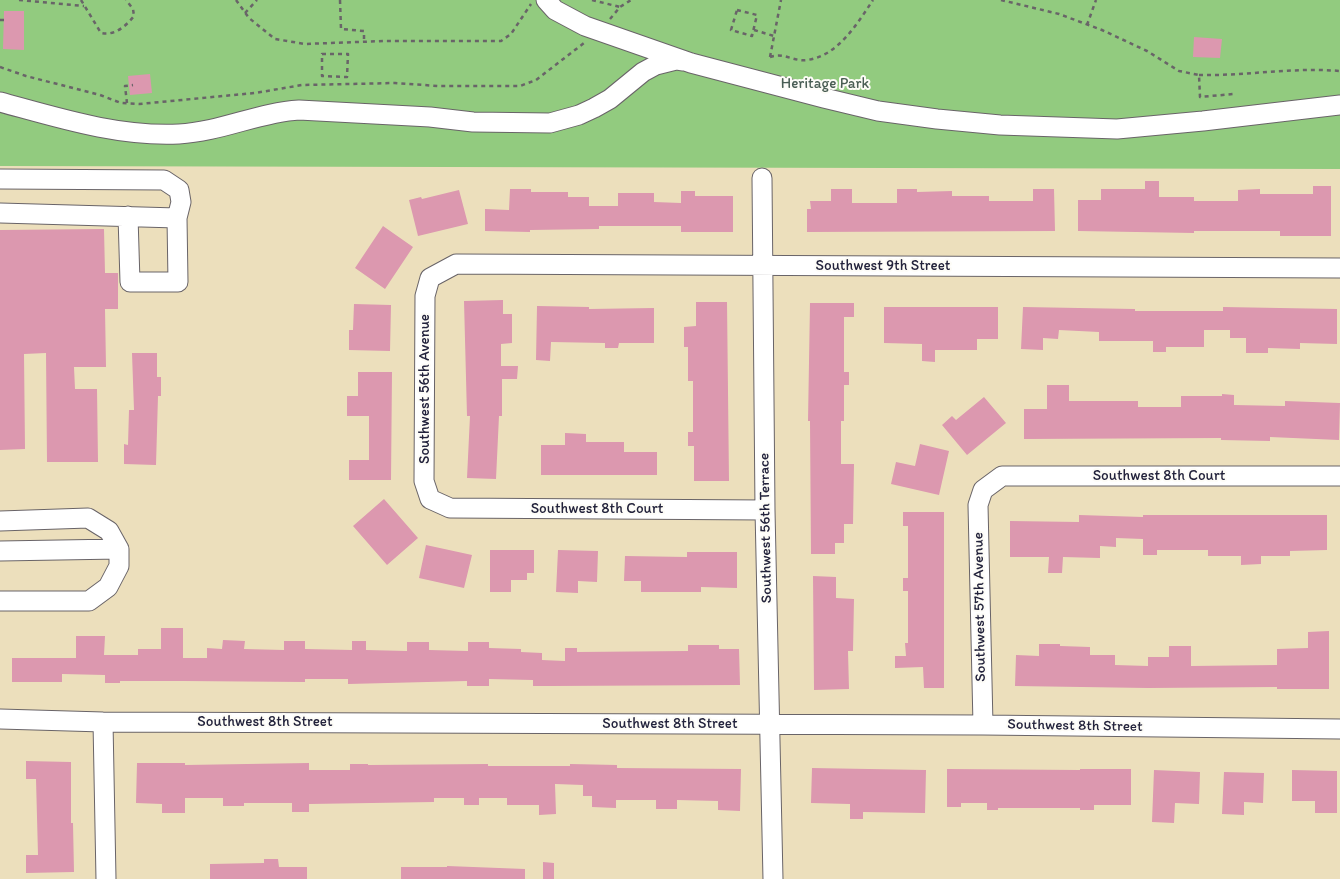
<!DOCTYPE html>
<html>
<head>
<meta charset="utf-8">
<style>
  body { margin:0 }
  canvas { display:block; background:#ecdfbc }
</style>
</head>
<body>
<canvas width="1340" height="879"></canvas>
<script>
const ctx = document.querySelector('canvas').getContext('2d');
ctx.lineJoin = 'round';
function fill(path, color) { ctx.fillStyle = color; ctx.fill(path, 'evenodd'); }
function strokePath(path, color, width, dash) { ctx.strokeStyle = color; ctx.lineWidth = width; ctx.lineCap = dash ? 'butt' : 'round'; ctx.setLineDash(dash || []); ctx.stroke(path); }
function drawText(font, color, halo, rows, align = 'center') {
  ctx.font = font + ' Itim,sans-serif'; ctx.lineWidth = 4; ctx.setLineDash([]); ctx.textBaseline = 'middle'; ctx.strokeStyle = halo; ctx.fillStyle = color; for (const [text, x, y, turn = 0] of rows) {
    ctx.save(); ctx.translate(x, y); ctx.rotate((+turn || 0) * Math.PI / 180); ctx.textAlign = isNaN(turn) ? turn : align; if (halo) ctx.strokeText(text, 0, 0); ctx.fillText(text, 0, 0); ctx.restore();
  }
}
fill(new Path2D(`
  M0,0h1340v169l-1340,-3z`), '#92cb7f');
fill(new Path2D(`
  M4,11h20v39l-21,-1z
  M1194,37l28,2 -2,19 -27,-1z
  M150,74l2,19 -22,2 -2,-19z
  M1145,181h14v16h35v4h44v-11l22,-1v5h53v-8h18v50h-51v-5h-86v2l-116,-2v-31h23v-11h44z
  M510,189h21v3h37v5h21v9h29v-13h36v9l27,1v-12h14v5h38v36h-52v-6h-82v3l-69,1v2l-45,-1v-22l24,1z
  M831,189h21v14h45v-14h20v3l35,-1v5h37v5h44v-12h21l1,42 -248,1v-23h4l-1,-8h21z
  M459,190l9,34 -50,12 -9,-36 12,-3 1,2z
  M383,226l30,21 -28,42 -30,-21z
  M104,229l1,44h13v36h-13l1,58h-32l1,22h22l1,73h-51l-1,-109 -22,1 1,95 -25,1v-220z
  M503,300v14h9v29l-11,1v22h17l-1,13h-15v37h-3l-3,63 -29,-1 3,-62h-3l-3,-115z
  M696,302h31l2,179h-35v-35h-6v-14h5v-51h-5v-34h-4v-20l12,-1z
  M810,303h44v14h-10v55h5v13h-5v36h-3v43h13l-1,60h-9v19h-9v11h-24l-1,-133h-2z
  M354,304l37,1 -1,46 -41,-1v-20h4z
  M537,306l52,1v2l65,-1v35h-35l-1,5h-13v-5l-54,-1 -1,19 -14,-1z
  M884,307h114v32h-21v11h-42v12l-13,-1v-17l-38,-1z
  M1023,307l112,2v2h88v-4l114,2v35l-37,-1v6l-32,-1v5h-22v-15h-16v-8h-26v17h-38v5h-13v-11h-54v-9l-40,-2 -1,9 -15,-1v12l-22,-1z
  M132,353h25v24h4v19h-3l-2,69 -32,-1v-20l4,1 1,-35h5z
  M358,372h34l-1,108h-42v-20h20v-44h-22v-20h11z
  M1047,385h22v16h69v6h43v-11h41v-2l12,1v10l51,1v-5l55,2 -1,37 -69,-3v4l-49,-1v-2l-197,1v-30h23z
  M984,397l22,26 -39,32 -25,-30 10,-9 4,4z
  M565,433l21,1v8h38v10h33v23h-116v-30h24z
  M920,444l29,7 -10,44 -48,-11 5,-22 19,4z
  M384,499l34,39 -31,27 -34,-39z
  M903,512h41v176h-20l-1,-21 -28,1v-12h11l-1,-13h3v-52h-5v-13h5v-52h-5z
  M1079,515l64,2v-2h184v35l-37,1v5h-29v8l-20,1v-9h-33v-6h-51v5h-14v-16l-27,-1v9l-16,-1v12l-37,-1 -1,16h-14l1,-16h-39v-36l69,1z
  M426,545l46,10 -8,33 -45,-10z
  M490,550h44v23h-7v7h-16v12h-21z
  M558,550l40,1 -1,31 -19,-1v12l-22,-1z
  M687,552h50v36l-36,-1v5h-60v-11h-17l1,-25 62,1z
  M813,576l23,1v21l18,1 -1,52h-5l1,38 -35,1z
  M161,628h22v30h24v-10l15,1 1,-9 22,1 -1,8 40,1v-9h21v8l47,1v-9h14v9l41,1v-9h22v8l39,1v-9h21v6l32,1v3l21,1v7l23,1v-13h12v4l111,-1v-6h31v4h20l1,36 -190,1h-17v-6l-44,-1v7h-22v-5l-119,3v-5h-43v3l-122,-1h-63v2h-15v-8l-43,-1v8h-50v-24h64v-22h29l-1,19h34v-6h23z
  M1329,631v58h-52v-2l-129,1 -133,-2 1,-31 23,1v-12h21v2l30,1v8h25v10l33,1v-9h21v-11h22v20l86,-1v-16l31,-1v-16z
  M26,761l45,1v61h2l1,49 -48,1v-18h12l-2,-76h-10z
  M137,763h48v2l124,-2v7h41v-6h18v1l120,-1v2h82v-2l47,1v3l124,1 -1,42 -22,-1v-9l-41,-1v9h-21v-9h-40v8l-24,-1v-11h-9v-11l-28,-1 1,30 -17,1v-10h-32v-7h-28v7h-15v-7h-30v4l-125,2v8h-17v-9h-48v3h-21v-8h-38v15h-23v-9l-26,-1z
  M812,768l114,2 -1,43 -62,-1v7h-13v-15l-39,-1z
  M947,769l133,1v-1h51v36h-37v5h-14v-2h-82v2h-11v-7h-26v4h-14z
  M1154,770l46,2 -1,32 -24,-1 -1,20 -22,-1z
  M1292,770l45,1v42h-22v-12h-23z
  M1224,772l40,1 -1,30 -19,-1v13l-22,-1z
  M264,859h14l1,8h28v12h-97v-15l54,-1z
  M543,862l11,1v16h-11z
  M447,866l78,3v10h-124v-12h46z`), '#dc98af');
const minor = new Path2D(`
  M546,0l9,10 30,16 106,37 133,35 54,13 59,8 63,6 117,4 86,-8 137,-16
  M0,102c59,16 118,35 179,32 41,-2 81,-22 120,-24l131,7 43,5 77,1 29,-8 15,-7 16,-9 33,-27 13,-7 20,-5 6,1
  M762,178l3,332 8,369
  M0,179l164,1 15,10 2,12 -4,16
  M0,213l177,5 1,64h-48l-2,-66
  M765,510l-315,-2 -20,-9 -6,-18 1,-185 5,-18 26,-14 884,4
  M0,521l88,-3 21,13 10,18
  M0,551l119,-2v17l-11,21 -19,14h-89
  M0,719l103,3 880,3 357,4
  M103,722l3,157
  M983,725l-5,-220 5,-15 19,-14h338`);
strokePath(minor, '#696468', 21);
strokePath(new Path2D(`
  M19,0l65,6
  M81,0l20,33c14,3 25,-7 33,-17l-1,-7 -7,-9
  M236,0l13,18 26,21 30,5 79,-3h117l10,-7 20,-30
  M340,0l1,29 23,2v11
  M592,0l28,7
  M1001,0l58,14 43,16 45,21 32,20 20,4 1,22 33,-3
  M737,10l20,5 -5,21 -21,-6z
  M245,13l12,-13
  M610,19l10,-12 11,-7
  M0,20h4
  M1087,25l9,-25
  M754,30l20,6
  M322,54h26l-1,23 -25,-1z
  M770,57c14,-5 24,5 37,3 31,-4 50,-36 66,-60
  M770,57l11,-57
  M0,67l26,9 74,19 21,8 18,1 116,-11 47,-8 93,-2 43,3h82l16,-6 48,-37
  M1199,75c47,1 94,-8 141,-4
  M127,103l-2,-17 8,-1`), '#696468', 2.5, [4, 4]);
strokePath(minor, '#fff', 19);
drawText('15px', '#495d53', '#fdfcf7', [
  ["Heritage Park",825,84]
]);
drawText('15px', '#22223b', '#fdfcf7', [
  ["Southwest 9th Street",883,266],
  ["Southwest 56th Avenue",425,389,-90],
  ["Southwest 8th Court",1159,476],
  ["Southwest 8th Court",597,509],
  ["Southwest 56th Terrace",766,528,-91],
  ["Southwest 57th Avenue",980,607,-91],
  ["Southwest 8th Street",265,722],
  ["Southwest 8th Street",670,724],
  ["Southwest 8th Street",1075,726,1]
]);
</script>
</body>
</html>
